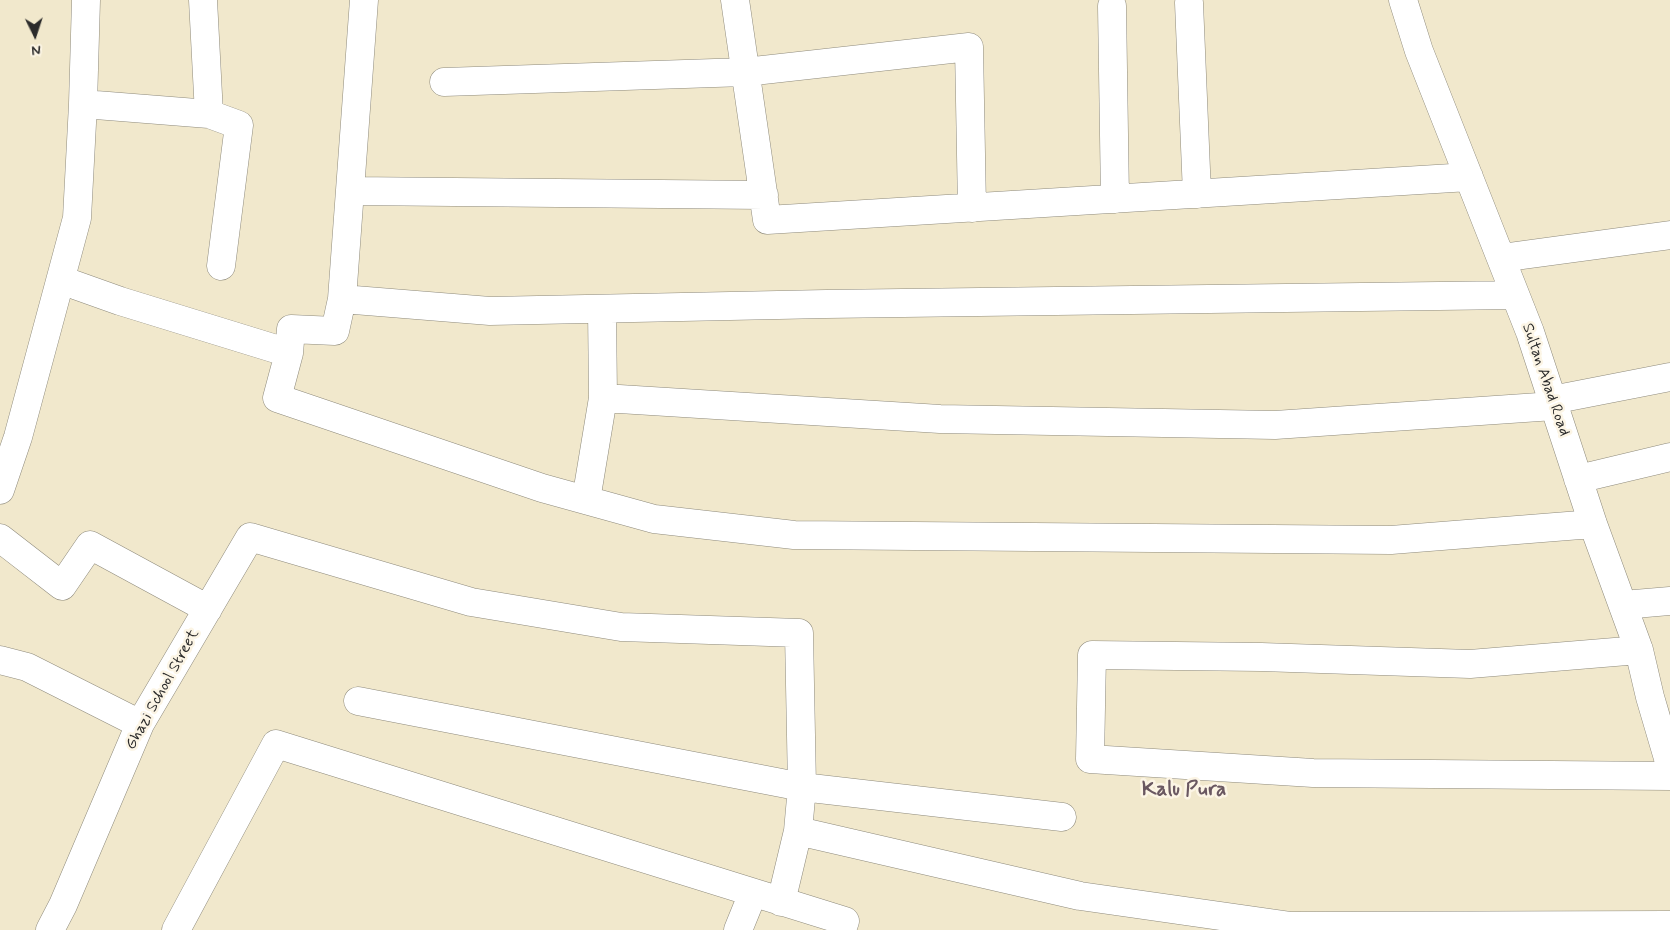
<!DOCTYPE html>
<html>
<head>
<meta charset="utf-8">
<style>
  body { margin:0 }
  #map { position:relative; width:1670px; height:930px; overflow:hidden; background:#f1e8cc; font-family:Mynerve,sans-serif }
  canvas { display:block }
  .north { position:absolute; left:10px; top:10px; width:50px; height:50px; -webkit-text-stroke:4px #fcf5e5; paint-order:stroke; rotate:176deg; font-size:14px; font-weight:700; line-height:20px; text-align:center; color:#2b2b2b }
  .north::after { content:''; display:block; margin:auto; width:18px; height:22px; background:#2b2b2b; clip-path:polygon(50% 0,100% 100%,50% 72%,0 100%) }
</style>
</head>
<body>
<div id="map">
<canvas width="1670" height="930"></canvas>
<div class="north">N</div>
</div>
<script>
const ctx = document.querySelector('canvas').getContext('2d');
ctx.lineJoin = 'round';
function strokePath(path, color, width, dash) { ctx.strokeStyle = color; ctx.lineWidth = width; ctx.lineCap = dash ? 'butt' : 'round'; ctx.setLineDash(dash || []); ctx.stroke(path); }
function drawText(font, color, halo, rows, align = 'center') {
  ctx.font = font + ' Mynerve,sans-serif'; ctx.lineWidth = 5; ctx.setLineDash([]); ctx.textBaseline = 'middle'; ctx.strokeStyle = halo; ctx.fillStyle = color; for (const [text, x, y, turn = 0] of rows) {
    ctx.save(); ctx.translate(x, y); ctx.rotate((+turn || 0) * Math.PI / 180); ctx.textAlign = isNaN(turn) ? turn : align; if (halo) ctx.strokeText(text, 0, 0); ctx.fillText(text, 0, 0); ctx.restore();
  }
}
const minor = new Path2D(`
  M203,0l6,114
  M364,0l-22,299 148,12 336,-7 689,-9
  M735,0l32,220 702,-43
  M1403,0l16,51 111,281 63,192 46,126 11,47 20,68
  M1189,3l8,191
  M1112,6l3,193
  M444,82l301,-10 224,-25 3,161
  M83,104l126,10 30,11 -18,141
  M351,191l413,4
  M1501,258l169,-23
  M61,280l59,21 169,52 -12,45 265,90 112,31 140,16 597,5 202,-16
  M602,309l1,89
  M289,353l2,-24 44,2 7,-32
  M1552,400l118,-23
  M1578,479l92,-22
  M0,490l18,-53 59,-219 6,-114 3,-104
  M586,500l17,-102 337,21 335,6 279,-19
  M0,538l62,48 28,-41 118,64
  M1623,605l47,-4
  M1639,650l-169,14 -209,-7 -169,-2 -2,104 223,14 357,3
  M0,660l27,7 113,57
  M358,701l444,86 260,30
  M798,831l282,65 211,30 379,-1
  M50,930l13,-25 77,-181 110,-187 221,65 150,25 178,6 3,154 -4,44 -17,71
  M176,930l100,-186 569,177 -3,9
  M738,930l15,-37`);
strokePath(minor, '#8e8a7c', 29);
strokePath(minor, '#fff', 28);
drawText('16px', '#2b2b2b', '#fcf5e5', [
  ["Sultan Abad Road",1545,380,71],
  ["Ghazi School Street",163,690,-61]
]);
drawText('bold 21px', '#6a5861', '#fcf5e5', [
  ["Kalu Pura",1184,791]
]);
</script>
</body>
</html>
